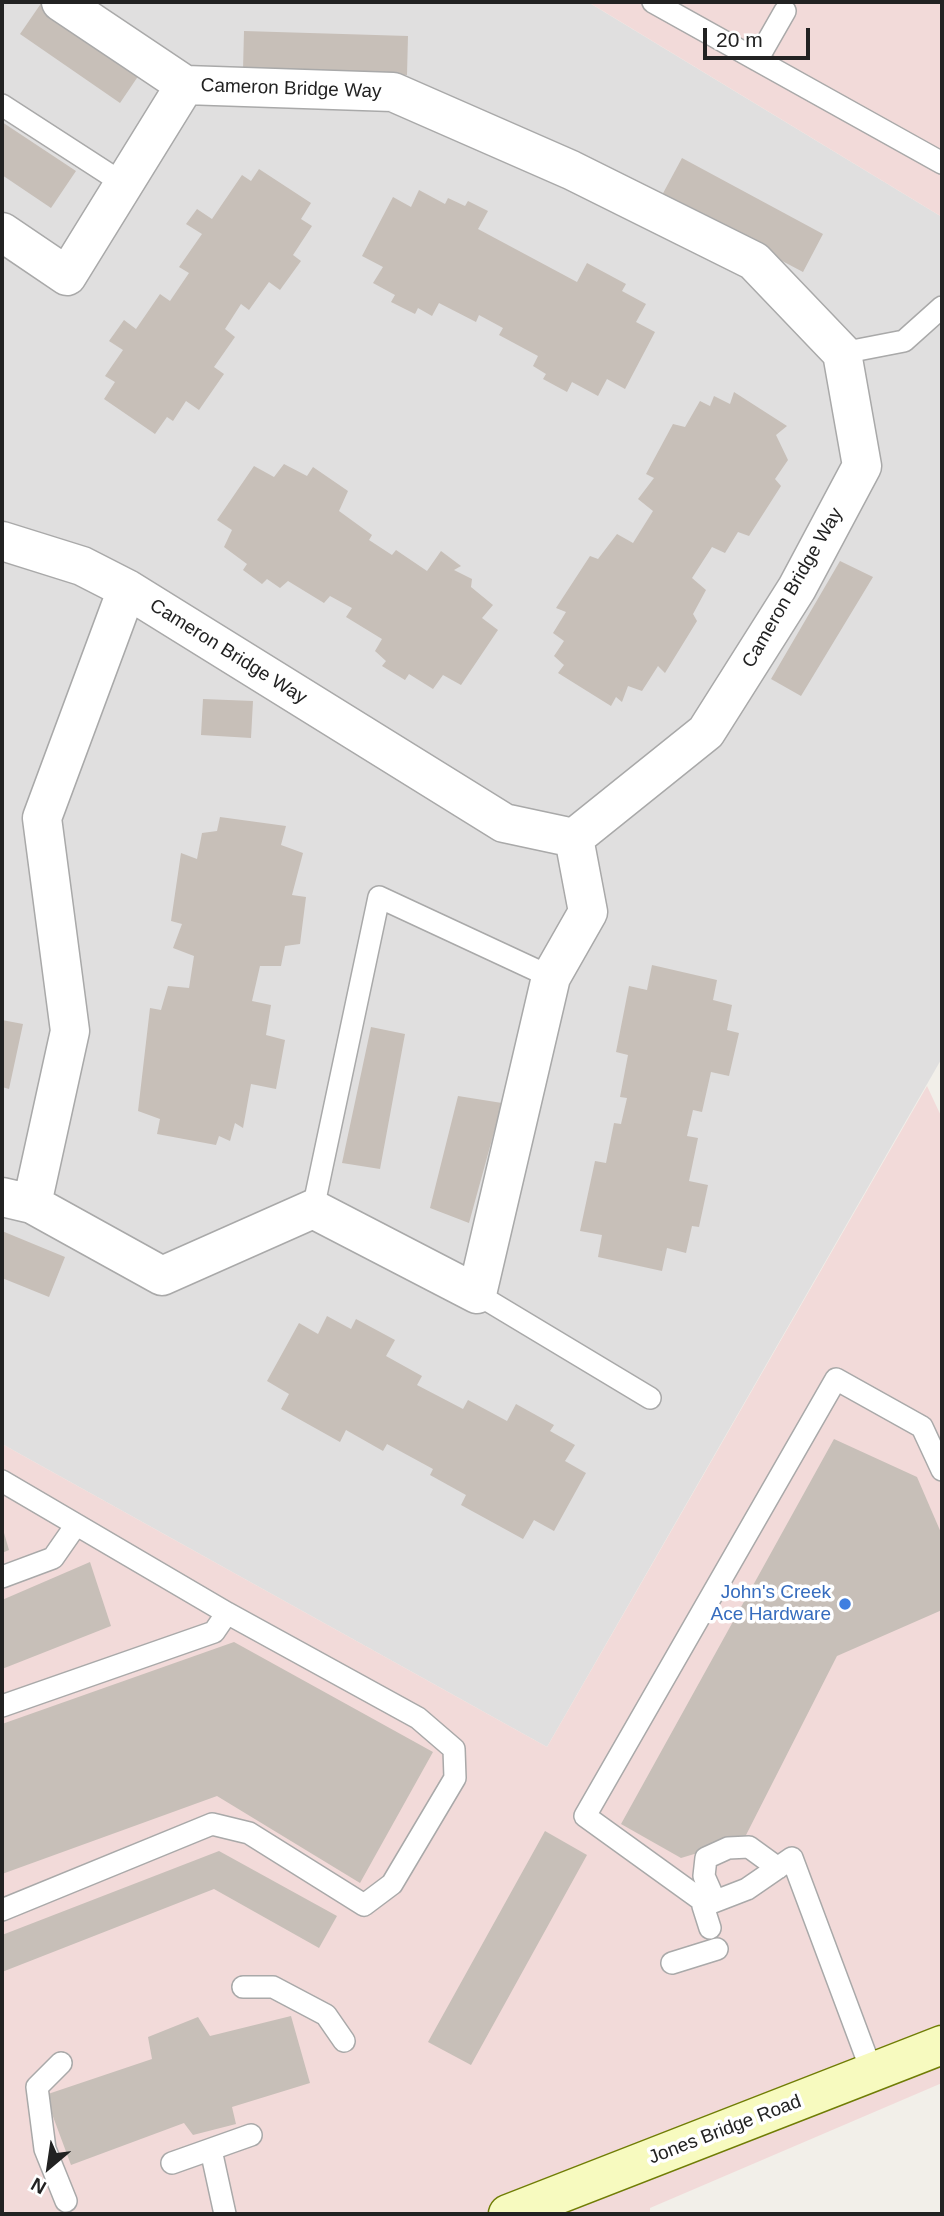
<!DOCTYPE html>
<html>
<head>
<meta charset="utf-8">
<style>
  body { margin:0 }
  #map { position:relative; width:944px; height:2216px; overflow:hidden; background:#f2efe9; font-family:Helvetica,sans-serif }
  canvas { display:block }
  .frame { position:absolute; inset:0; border:4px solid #222; pointer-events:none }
  .north { position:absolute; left:14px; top:2132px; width:70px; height:70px; -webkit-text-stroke:5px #fff; paint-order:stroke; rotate:209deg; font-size:19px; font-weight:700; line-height:28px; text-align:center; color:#222 }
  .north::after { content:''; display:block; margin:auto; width:24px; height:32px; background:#222; clip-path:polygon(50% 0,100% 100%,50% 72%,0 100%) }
  .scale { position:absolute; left:703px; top:28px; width:107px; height:32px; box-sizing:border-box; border:4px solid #222; border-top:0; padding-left:9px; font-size:21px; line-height:24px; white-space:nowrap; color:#222; -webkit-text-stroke:5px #fff; paint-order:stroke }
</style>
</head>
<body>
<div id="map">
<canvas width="944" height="2216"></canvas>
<div class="frame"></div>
<div class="north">N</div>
<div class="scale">20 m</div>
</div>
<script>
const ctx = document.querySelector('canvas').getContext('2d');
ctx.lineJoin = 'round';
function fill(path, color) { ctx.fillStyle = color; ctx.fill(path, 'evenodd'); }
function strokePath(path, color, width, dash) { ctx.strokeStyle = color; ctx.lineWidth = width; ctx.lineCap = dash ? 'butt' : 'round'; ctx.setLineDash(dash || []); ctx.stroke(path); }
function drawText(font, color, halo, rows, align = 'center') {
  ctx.font = font + ' Helvetica,sans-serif'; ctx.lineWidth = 7; ctx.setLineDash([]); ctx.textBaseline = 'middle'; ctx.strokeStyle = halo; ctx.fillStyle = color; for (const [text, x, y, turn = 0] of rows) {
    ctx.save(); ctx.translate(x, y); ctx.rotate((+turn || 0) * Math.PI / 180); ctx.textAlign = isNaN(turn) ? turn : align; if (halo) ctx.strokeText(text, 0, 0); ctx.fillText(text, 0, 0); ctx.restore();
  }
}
fill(new Path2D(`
  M2,2h586l354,215v841l-395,689 -545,-303z`), '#e0dfdf');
fill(new Path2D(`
  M588,2h354v215l-339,-206z
  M927,1086l15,32v965l-292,125v6h-648v-770l545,303z`), '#f2dad9');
fill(new Path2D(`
  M42,2l101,67 -23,34 -100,-69z
  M244,31l164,5 -1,39 -164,-5z
  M2,122l74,49 -25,37 -49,-33z
  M682,158l141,76 -20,38 -142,-75z
  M259,169l52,34 -10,16 11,7 -19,29 8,6 -21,29 -11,-8 -20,28 -8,-6 -16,25 10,8 -21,30 10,7 -25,36 -13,-9 -13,20 -6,-4 -12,17 -51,-35 11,-17 -10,-6 18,-26 -14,-9 15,-21 12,9 24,-35 10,7 19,-28 -10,-6 23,-33 -16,-10 11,-15 15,10 30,-44 9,6z
  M419,190l26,14 3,-6 17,8 3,-5 20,10 -10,18 99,53 10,-19 39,21 -4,7 24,13 -10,18 19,10 -30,57 -18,-10 -9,17 -26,-14 -5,10 -24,-13 3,-5 -13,-8 5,-10 -39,-21 4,-7 -24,-13 -3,7 -37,-19 -7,13 -14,-8 -3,6 -24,-12 4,-7 -22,-12 10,-16 -21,-11 31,-59 18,10z
  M734,392l53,34 -11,9 12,25 -13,19 6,7 -32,50 -11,-4 -13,21 -13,-6 -20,31 14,12 -13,24 4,7 -32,52 -7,-7 -16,25 -14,-5 -6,16 -6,-5 -5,9 -53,-33 6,-8 -10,-9 10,-15 -11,-8 13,-21 -10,-4 34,-52 8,3 19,-25 16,9 20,-32 -15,-12 16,-21 -8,-4 27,-50 12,3 15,-26 10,5 4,-10 16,8z
  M284,464l23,12 6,-9 35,24 -9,20 33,24 -3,5 23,15 4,-5 31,21 14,-20 20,15 -7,4 18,9 -1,8 22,18 -11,13 16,12 -37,55 -18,-10 -10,14 -24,-15 -4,6 -23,-14 4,-5 -11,-10 7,-12 -36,-22 6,-9 -22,-12 -6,7 -36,-22 -8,7 -13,-9 -5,5 -19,-14 4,-6 -23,-17 8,-17 -15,-10 37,-54 20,11z
  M840,561l33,16 -72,119 -30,-17z
  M203,699l50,2 -2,37 -50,-3z
  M220,817l66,9 -5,19 22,8 -11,42 14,2 -6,47 -15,2 -4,20h-21l-8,35 19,4 -5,30 19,5 -9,49 -25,-5 -8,44 -8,-5 -5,18 -11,-5 -3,9 -59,-11 3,-15 -22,-8 12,-103 11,2 7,-24 21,2 5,-32 -21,-8 9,-24 -11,-3 10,-68 16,6 5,-26 15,-2z
  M652,965l65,15 -4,20 19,5 -5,25 12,3 -10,43 -18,-4 -9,40 -9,-2 -6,26 11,2 -9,43 19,4 -9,42 -7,-1 -6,27 -19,-5 -5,23 -64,-14 4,-22 -22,-4 15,-70 11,2 8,-40 7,1 6,-26 -7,-1 8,-42 -12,-3 13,-66 18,4z
  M2,1020l21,4 -14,65 -7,-2z
  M371,1027l34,7 -25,135 -38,-6z
  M458,1096l44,7 -33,120 -39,-15z
  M2,1231l63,26 -16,40 -47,-19z
  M327,1316l24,13 5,-10 39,21 -9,16 36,20 -5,9 46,24 5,-9 39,21 9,-17 38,21 -4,6 25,14 -10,16 21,12 -32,58 -20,-11 -11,19 -62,-34 5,-10 -36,-20 3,-6 -46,-25 -4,7 -37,-21 -6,12 -59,-33 8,-15 -22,-13 32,-58 19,11z
  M834,1439l83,38 25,58v75l-105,46 -93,183 -63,19 -60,-34z
  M2,1526l7,24 -7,3z
  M90,1562l21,64 -109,43v-69z
  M234,1642l199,110 -73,131 -143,-87 -215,78v-150z
  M545,1831l42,24 -116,210 -43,-23z
  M219,1851l118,65 -18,32 -105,-59 -212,83v-37z
  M291,2016l19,67 -78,24 4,17 -43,11 -9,-12 -113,42 -26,-70 107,-36 -4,-22 50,-20 12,19z`), '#c7bfb8');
const service = new Path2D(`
  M653,2l289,161
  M757,60l28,-49
  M2,105l122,79
  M842,353l62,-12 38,-34
  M313,1209l66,-312 172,80
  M477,1294l173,104
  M2,1481l225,132 191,105 36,31 1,29 -63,106 -28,21 -115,-72 -37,-9 -210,86
  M2,1577l51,-19 23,-33
  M2,1706l212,-74 13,-19
  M715,1901l-11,-25 2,-18 22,-10 21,-1 29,21
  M707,1904l-122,-88 251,-437 86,48 20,43
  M710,1928l-7,-22 44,-17 45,-31 80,214
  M672,1963l45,-14
  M243,1987h30l53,28 18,26
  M61,2063l-24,24 8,62 21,52
  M211,2150l14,64
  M172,2163l79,-28`);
const minor = new Path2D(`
  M2,232l65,44 118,-191
  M2,541l80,25 45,23 377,234 70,15 132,-106 91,-144 65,-122 -20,-113 -88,-92 -183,-91 -178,-78 -208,-7 -124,-83
  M2,1197l30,7 130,72 151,-67 164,85 74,-317 37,-65 -14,-74
  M32,1204l38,-173 -28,-213 85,-229`);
const secondary = new Path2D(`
  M508,2214l434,-169`);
strokePath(service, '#a9a9a9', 24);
strokePath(minor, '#a9a9a9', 41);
strokePath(secondary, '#707d05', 41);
strokePath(service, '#fff', 21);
strokePath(minor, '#fff', 38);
strokePath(secondary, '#f7fabf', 38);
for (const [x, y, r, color] of [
  [845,1604,7,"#3f7fe0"]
]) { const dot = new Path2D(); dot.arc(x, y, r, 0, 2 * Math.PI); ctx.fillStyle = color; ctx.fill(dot); strokePath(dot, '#fff', 2.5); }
drawText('19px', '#222', '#fff', [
  ["Cameron Bridge Way",291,89,2],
  ["Cameron Bridge Way",793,588,-60],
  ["Cameron Bridge Way",228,652,32],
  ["Jones Bridge Road",725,2130,-21]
]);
drawText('19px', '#366cbe', '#fff', [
  ["John's Creek",831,1593],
  ["Ace Hardware",831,1615]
], 'right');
</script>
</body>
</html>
